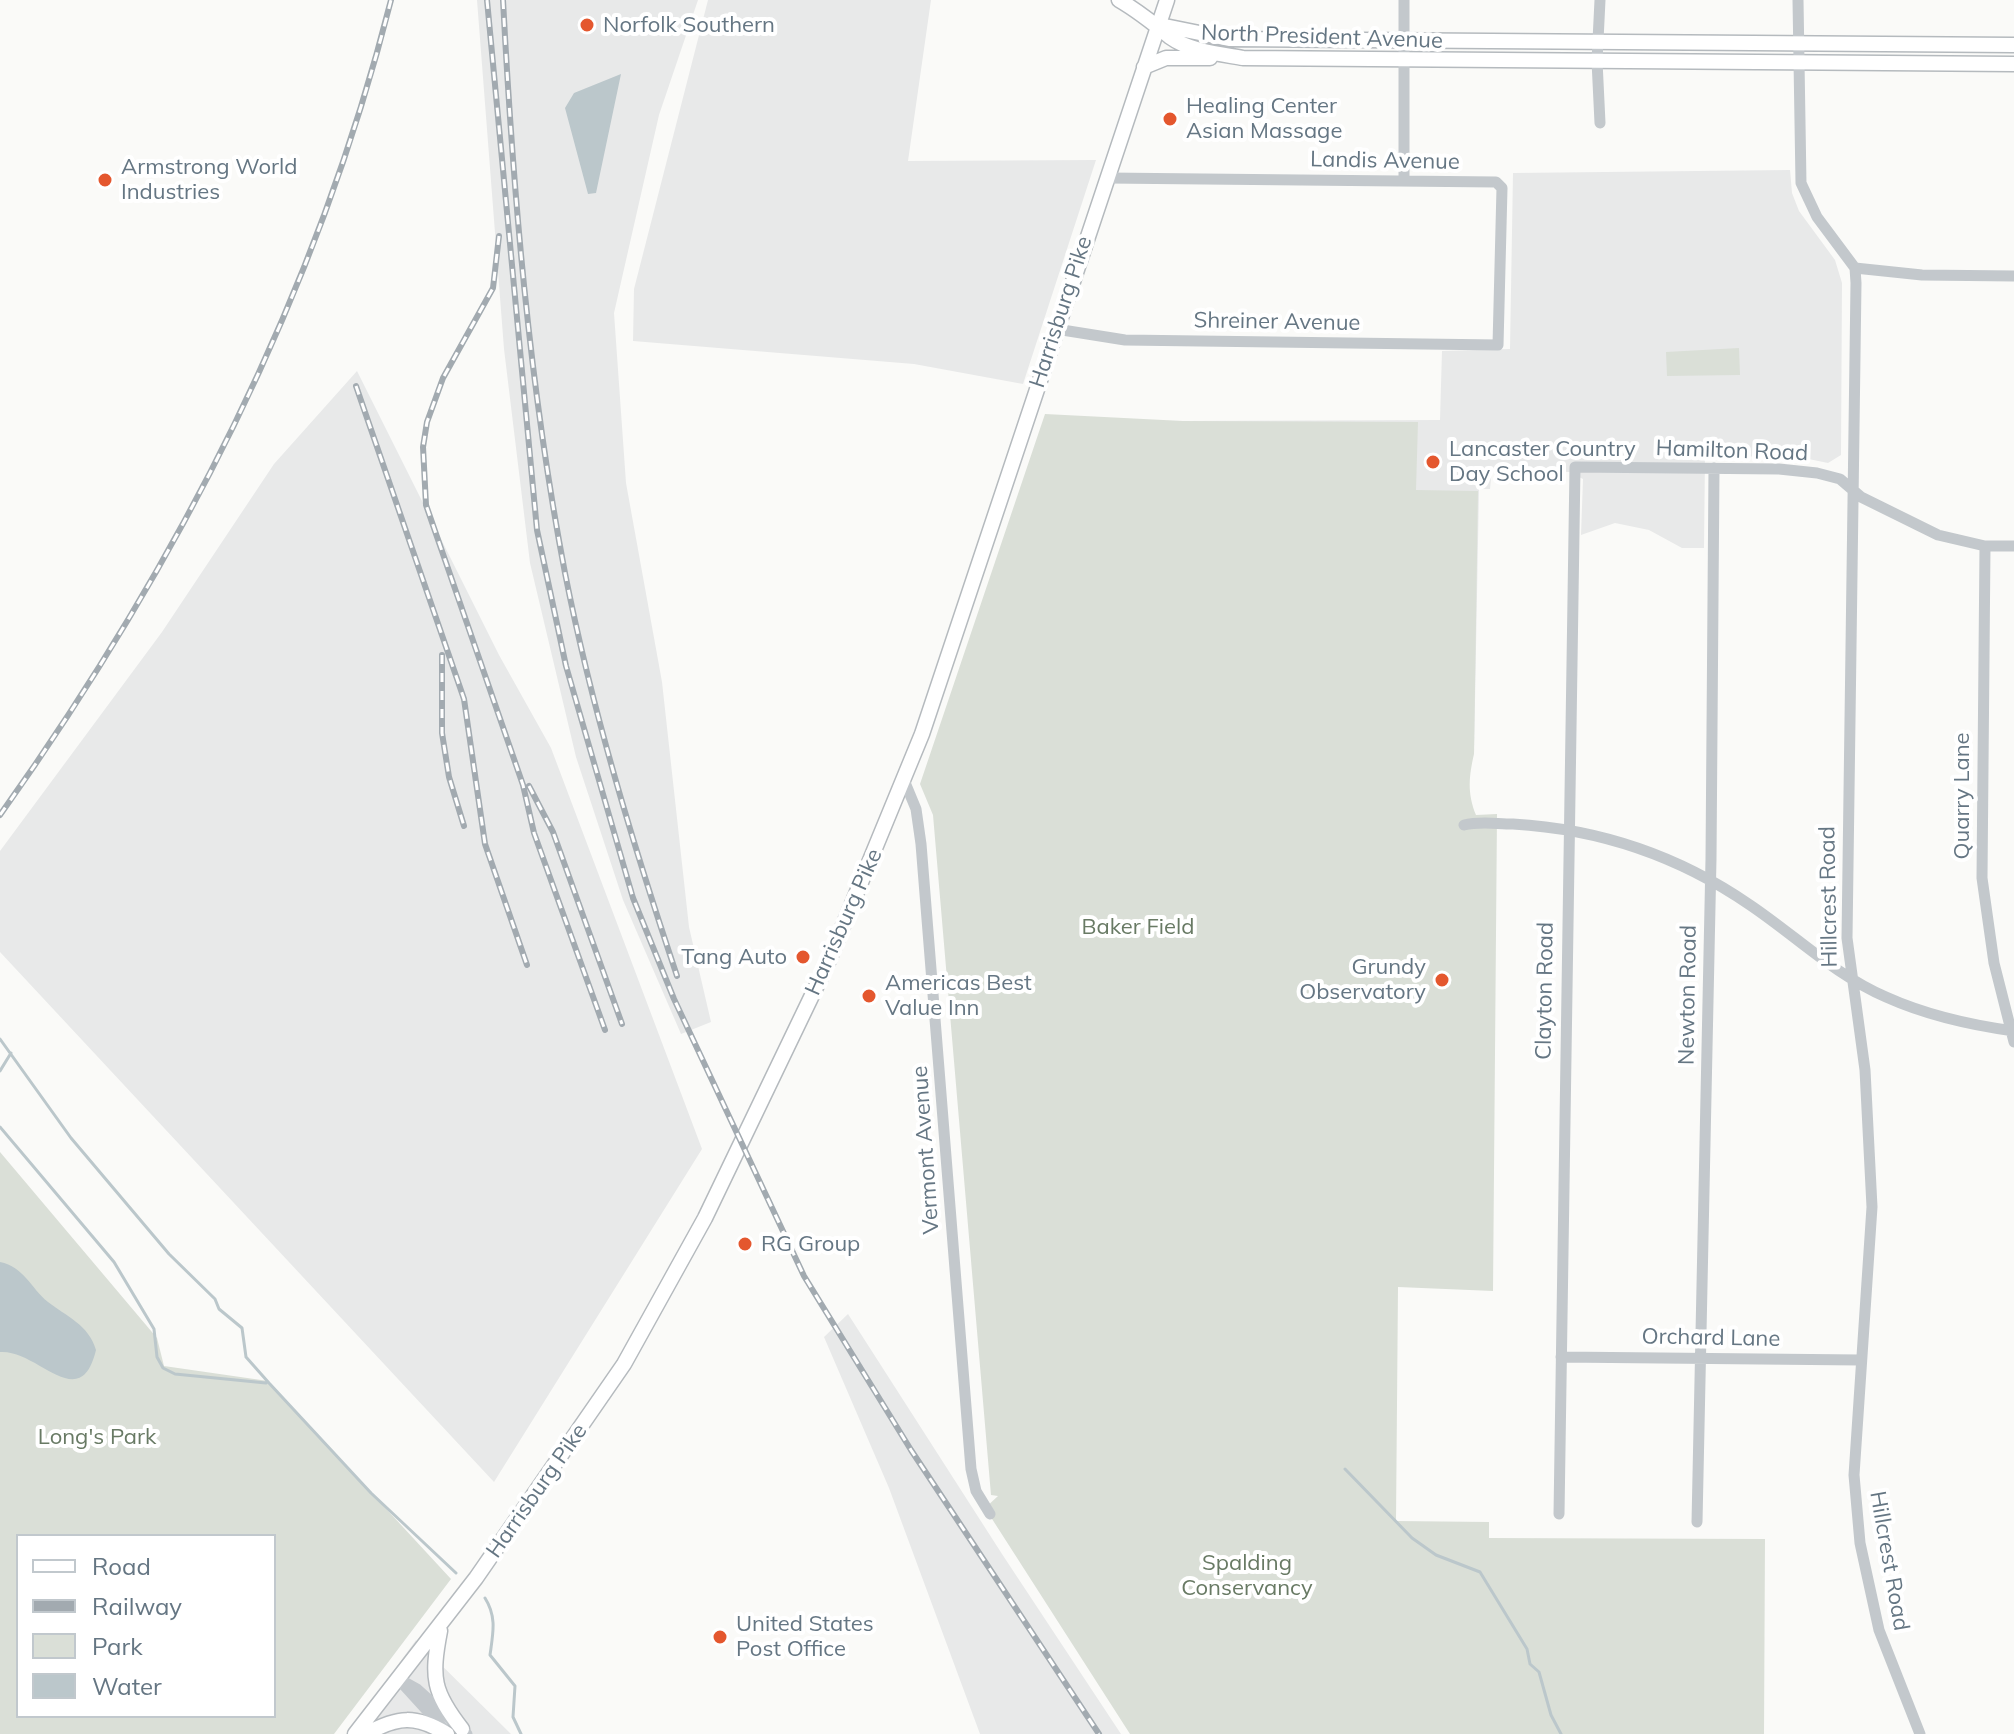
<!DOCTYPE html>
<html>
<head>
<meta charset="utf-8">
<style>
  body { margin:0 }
  #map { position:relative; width:2014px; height:1734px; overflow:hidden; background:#fafaf8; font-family:Mulish,sans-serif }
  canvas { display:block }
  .legend { position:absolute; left:16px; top:1534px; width:260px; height:184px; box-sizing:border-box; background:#fff; border:2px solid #c1c8cd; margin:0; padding:10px 14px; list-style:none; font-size:24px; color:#657683 }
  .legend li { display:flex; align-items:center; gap:16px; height:40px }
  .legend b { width:40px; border:2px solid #c1c8cd }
</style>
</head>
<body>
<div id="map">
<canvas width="2014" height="1734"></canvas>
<ul class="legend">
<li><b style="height:10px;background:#fff"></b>Road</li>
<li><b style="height:10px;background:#a2aab0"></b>Railway</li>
<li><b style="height:22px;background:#dadfd7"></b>Park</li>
<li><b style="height:22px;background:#bbc7cb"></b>Water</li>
</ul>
</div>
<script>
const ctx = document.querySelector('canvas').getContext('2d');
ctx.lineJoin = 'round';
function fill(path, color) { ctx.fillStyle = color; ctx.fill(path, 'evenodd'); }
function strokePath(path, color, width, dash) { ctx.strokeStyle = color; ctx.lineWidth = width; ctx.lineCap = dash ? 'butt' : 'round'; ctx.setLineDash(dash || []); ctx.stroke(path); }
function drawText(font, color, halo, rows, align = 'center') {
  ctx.font = font + ' Mulish,sans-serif'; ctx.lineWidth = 8; ctx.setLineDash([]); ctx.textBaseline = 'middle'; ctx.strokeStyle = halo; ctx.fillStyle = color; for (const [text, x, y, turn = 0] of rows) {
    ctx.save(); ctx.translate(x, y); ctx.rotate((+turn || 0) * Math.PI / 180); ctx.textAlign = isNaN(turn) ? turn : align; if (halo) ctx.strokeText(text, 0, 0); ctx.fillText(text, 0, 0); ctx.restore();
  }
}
fill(new Path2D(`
  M477,0h221l-39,115 -45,198 12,170 36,199 27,245 22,95 -30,12 -58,-134 -47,-143 -46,-194 -26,-214z
  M708,0h223l-23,161 188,-1 -73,224 -109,-20 -281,-23 1,-52z
  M1790,170l2,23 7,18 36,49 7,23 -1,172 -13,8 -29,-6 -94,-1 -1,92h-22l-33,-18 -34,-7 -34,12 2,-56 -14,-7 -77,-4 -2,21h-11l-5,265 -291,-333 257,-1 2,-69 68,-2 3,-176z
  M357,371l142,284 52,93 151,401 -208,333 -494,-530v-101l162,-219 112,-168z
  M848,1314l154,240 119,180h-141l-91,-246 -65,-151z
  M416,1640l95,94h-163z`), '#e8e9e9');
fill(new Path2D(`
  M1739,348l1,27 -73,1 -1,-24z
  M1045,414l138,7 235,1 -2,68 62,1 -4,263c-5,22 -7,39 2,61l21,-1 -4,477 -95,-4 -2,234 93,1v16l276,1 -1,195h-634l-145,-226 13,-12 -7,-1 -58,-680 -13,-31z
  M0,1152l157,186 7,28 104,15 183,198 -117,155h-334zM18,1536h256v180h-256z`), '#dadfd7');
fill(new Path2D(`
  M621,74l-25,119 -8,1 -23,-86 9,-15z
  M0,1262c24,5 30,25 48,40 18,14 41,23 48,48 -16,66 -58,-1 -96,2z`), '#bbc7cb');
strokePath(new Path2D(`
  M0,1039l71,99 98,116 46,45 4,10 23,19 4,29 23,26 102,110 85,80
  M0,1071l11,-18
  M0,1127l114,135 40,67 3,28 6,11 12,6 91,9
  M1345,1469l67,69 24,17 44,17 47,77 3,15 9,8 12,43 10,19
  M485,1598c12,19 8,35 5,57l25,31 -2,31 8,17`), '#bbc7cb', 3);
const major = new Path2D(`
  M1119,0c19,11 34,23 51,37 19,14 50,17 73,21l771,6
  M1160,25l69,14 785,6
  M1144,67l22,-9h44
  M440,1631c-9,47 -7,61 22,98
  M355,1734l121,-156 148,-214 81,-146 124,-258 93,-226 245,-734
  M366,1734c32,-18 50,-19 81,0`);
strokePath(major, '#b5babe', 17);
strokePath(new Path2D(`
  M1404,0v181
  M1798,0l3,183 16,34 38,51 1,15 -9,655 18,132 7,137 -18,268 6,68 19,87 41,104
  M1600,123l-3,-62 3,-61
  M1855,268l67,7 92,1
  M1056,329l69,11 373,5 4,-157 -6,-6 -389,-4
  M1985,546l-3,332 12,85 20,79
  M904,780l12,29 5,35 50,625 5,22 14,23
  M1464,825c16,-4 32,-1 49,-1 86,5 166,32 237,81 46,31 85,70 136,92 40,18 84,28 128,34
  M1561,1357l299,3
  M1559,1514l16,-1047 204,2 38,4 23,6 21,18 77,38 47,11h29
  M1697,1522l14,-663 3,-391
  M399,1679l18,10 50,45
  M402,1683l42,46`), '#c3c8cc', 11);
strokePath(major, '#fff', 14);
const rail = new Path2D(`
  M487,0l50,530 29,136 67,232 41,101 130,277 107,174 188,284
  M503,0c10,191 26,385 62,573 27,137 68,271 112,403
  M499,236l-6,52 -50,90 -16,44 -4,25 3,58 97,280 11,48 71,197
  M356,386l108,313 21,145 42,121
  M442,655v78l7,44 15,49
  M529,786l24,46 69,192
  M0,815c177,-249 316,-518 391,-815`);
strokePath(rail, '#a2aab0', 6);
strokePath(rail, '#fff', 3, [9]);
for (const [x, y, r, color] of [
  [587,25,8,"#e4572e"],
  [1170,119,8,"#e4572e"],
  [105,180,8,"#e4572e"],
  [1433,462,8,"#e4572e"],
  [803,957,8,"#e4572e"],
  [1442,980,8,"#e4572e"],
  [869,996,8,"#e4572e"],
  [745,1244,8,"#e4572e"],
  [720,1637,8,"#e4572e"]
]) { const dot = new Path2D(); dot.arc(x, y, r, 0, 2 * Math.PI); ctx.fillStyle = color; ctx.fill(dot); strokePath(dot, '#fff', 3); }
drawText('22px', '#657683', '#fff', [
  ["Norfolk Southern",603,25],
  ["Healing Center",1186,106],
  ["Asian Massage",1186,131],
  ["Armstrong World",121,167],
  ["Industries",121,192],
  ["Lancaster Country",1449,449],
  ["Day School",1449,474],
  ["Tang Auto",787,957,"right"],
  ["Grundy",1426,967,"right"],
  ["Observatory",1426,992,"right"],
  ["Americas Best",885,983],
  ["Value Inn",885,1008],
  ["RG Group",761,1244],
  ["United States",736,1624],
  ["Post Office",736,1649]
], 'left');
drawText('22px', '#657683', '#fff', [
  ["North President Avenue",1322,37,2],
  ["Landis Avenue",1385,161,1],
  ["Harrisburg Pike",1061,312,-72],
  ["Shreiner Avenue",1277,322,1],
  ["Hamilton Road",1732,451,2],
  ["Quarry Lane",1962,796,-90],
  ["Hillcrest Road",1829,897,-91],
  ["Harrisburg Pike",844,922,-66],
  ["Clayton Road",1545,991,-89],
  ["Newton Road",1688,995,-89],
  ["Vermont Avenue",926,1150,-94],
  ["Orchard Lane",1711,1338,1],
  ["Harrisburg Pike",537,1491,-55],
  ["Hillcrest Road",1889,1561,80]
]);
drawText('22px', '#687a64', '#fff', [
  ["Baker Field",1138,927],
  ["Long's Park",97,1437],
  ["Spalding",1247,1563],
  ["Conservancy",1247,1588]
]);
</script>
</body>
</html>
